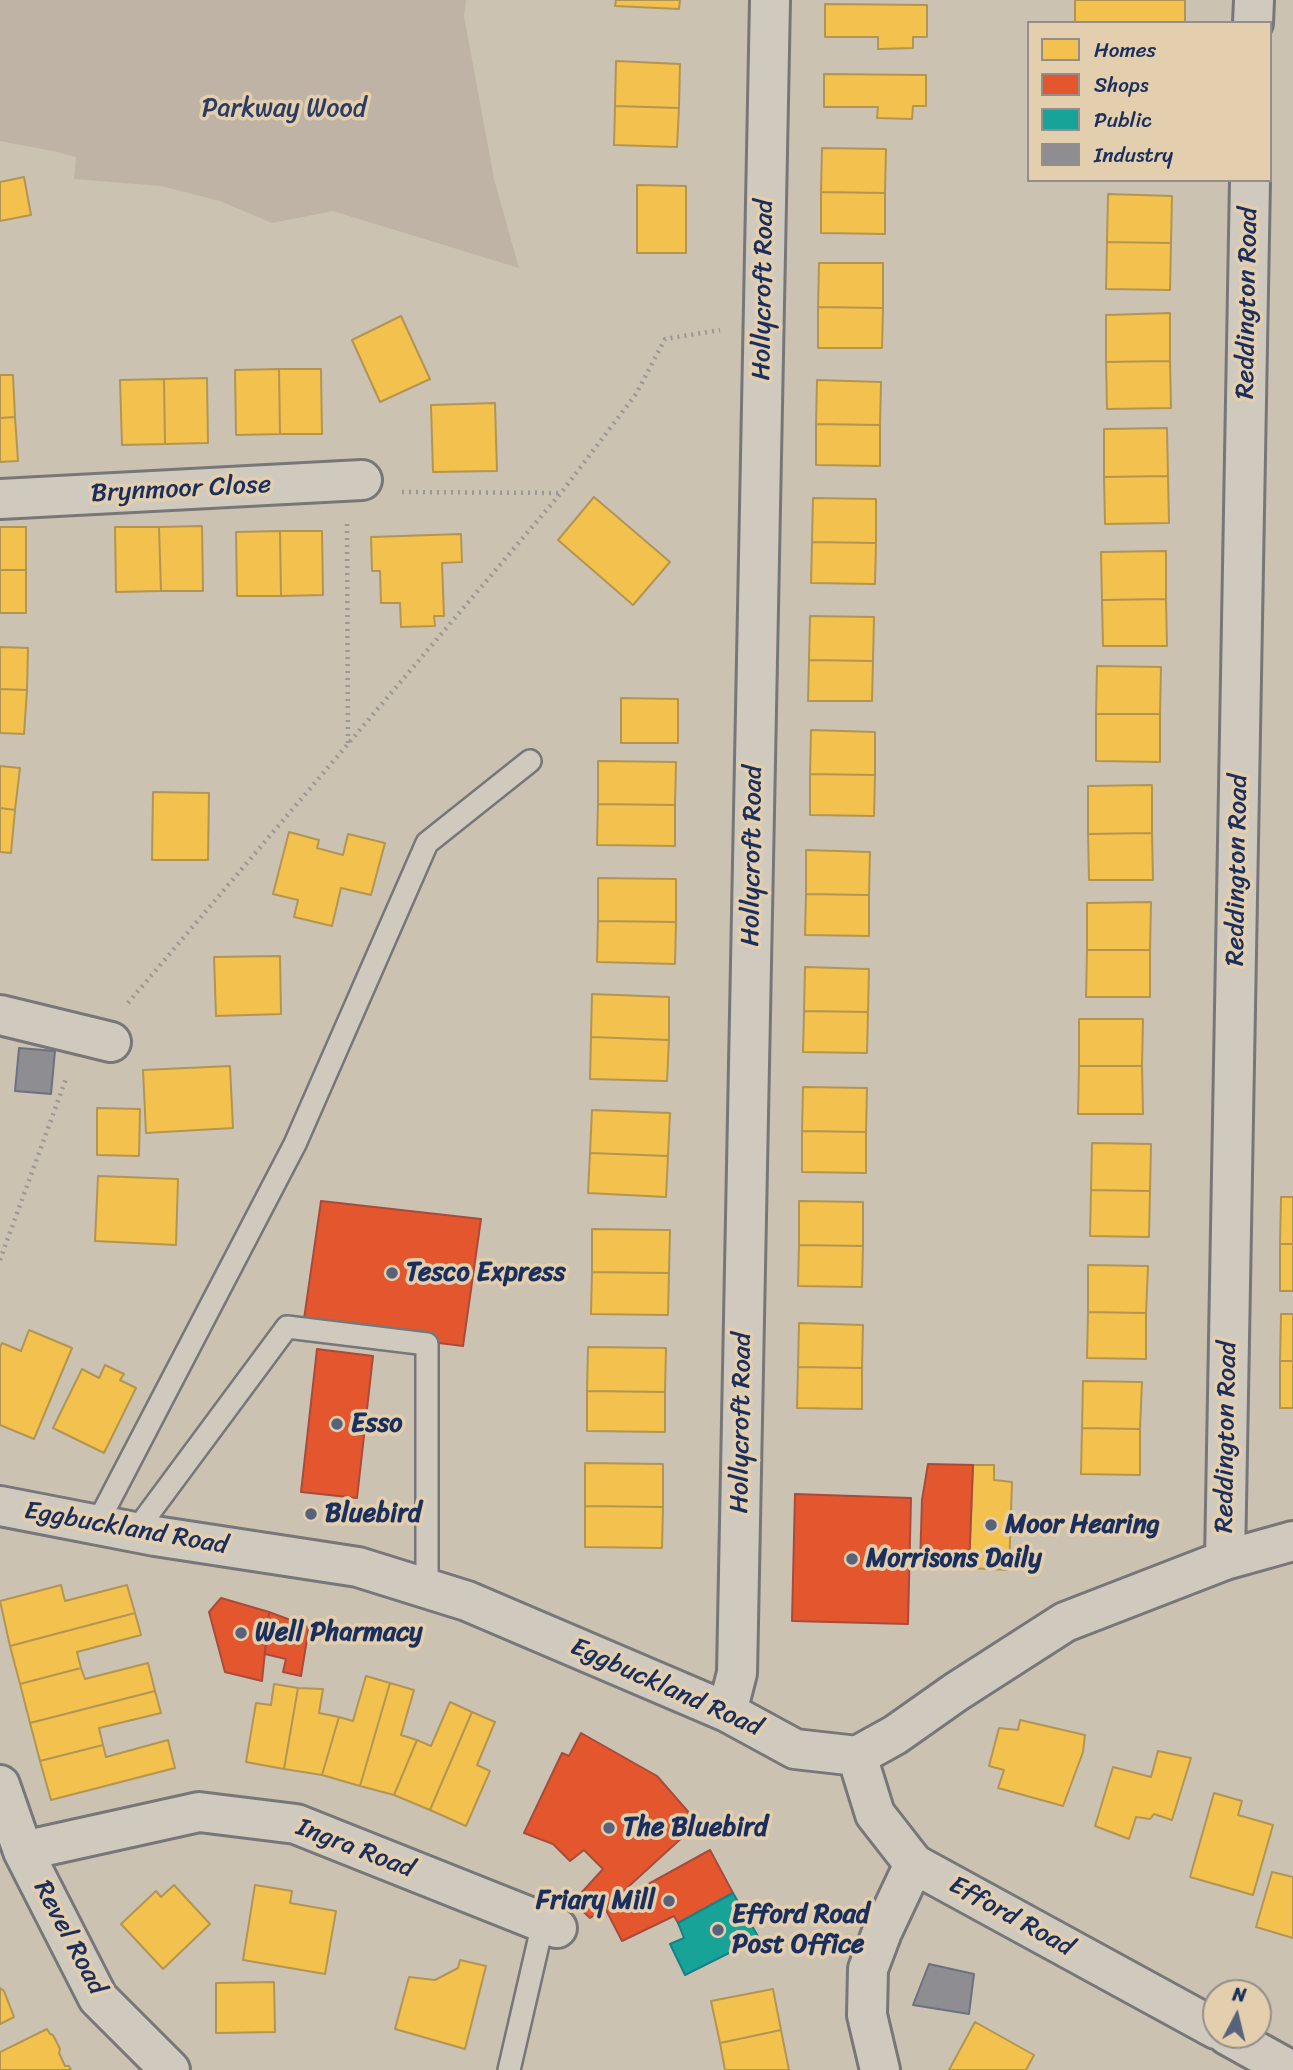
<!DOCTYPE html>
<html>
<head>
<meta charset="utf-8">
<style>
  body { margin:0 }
  #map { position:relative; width:1293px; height:2070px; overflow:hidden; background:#ccc2b2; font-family:Sriracha,sans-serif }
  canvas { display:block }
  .legend { position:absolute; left:1027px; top:21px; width:245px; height:161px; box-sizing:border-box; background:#e3cead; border:2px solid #938e8d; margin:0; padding:9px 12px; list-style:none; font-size:21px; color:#1b2f5e }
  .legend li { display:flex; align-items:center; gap:14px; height:35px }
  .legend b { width:35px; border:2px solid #938e8d }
  .north { position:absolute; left:1202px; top:1979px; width:70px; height:70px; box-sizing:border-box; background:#e3cead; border:2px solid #938e8d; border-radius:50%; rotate:7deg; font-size:19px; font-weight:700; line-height:28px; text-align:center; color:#1b2f5e }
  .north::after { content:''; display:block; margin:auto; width:24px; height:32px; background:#59627b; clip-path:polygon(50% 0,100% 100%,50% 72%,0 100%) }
</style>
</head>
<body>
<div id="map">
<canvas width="1293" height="2070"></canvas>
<ul class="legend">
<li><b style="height:19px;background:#f2c14e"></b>Homes</li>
<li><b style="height:19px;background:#e4572e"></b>Shops</li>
<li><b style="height:19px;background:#17a398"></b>Public</li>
<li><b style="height:19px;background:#8d8d92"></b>Industry</li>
</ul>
<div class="north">N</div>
</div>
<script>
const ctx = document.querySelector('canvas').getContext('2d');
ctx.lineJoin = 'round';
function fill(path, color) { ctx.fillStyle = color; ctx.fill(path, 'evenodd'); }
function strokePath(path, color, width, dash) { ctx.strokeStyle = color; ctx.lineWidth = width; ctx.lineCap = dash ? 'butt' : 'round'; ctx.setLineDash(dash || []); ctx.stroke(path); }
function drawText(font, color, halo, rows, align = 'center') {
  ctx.font = font + ' Sriracha,sans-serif'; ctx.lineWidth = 7; ctx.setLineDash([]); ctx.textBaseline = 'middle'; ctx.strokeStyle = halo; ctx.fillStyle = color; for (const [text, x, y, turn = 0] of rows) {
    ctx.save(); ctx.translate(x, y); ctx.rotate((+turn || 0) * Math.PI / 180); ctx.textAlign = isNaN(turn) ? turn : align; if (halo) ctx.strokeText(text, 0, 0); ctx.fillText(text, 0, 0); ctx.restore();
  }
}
fill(new Path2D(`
  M0,0h466l-2,16 30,163 25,89 -186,-57 -61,12 -52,-22 -59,-15 -87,-7 2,-22 -23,-6 -53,-10z`), '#beb3a5');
const homes = new Path2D(`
  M616,0h64l-1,9 -64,-3z
  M1075,0h110v23h-110z
  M825,4l102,1v32h-14v11l-35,1v-12h-53z
  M616,61l64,3 -1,44 -64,-2z
  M824,74l102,1v31h-13l-1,13 -35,-1 1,-11h-54z
  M615,106l64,2 -2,39 -63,-2z
  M822,148l64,1 -1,44 -64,-1z
  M24,177l7,38 -31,6v-39z
  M637,185l49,1v67h-49z
  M821,192l64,1v41l-64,-1z
  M1108,194l64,2 -1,47 -64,-1z
  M1107,242l64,1 -1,47 -64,-1z
  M819,263h64v45l-65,-1z
  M818,307l65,1 -1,40h-64z
  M1170,313v48l-64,1v-47z
  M401,316l29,63 -50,23 -28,-62z
  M1170,361l1,47 -64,1 -1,-47z
  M279,369l1,65 -44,1 -1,-65z
  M279,369h42l1,65h-42z
  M0,375h13l2,42 -15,1z
  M207,378l1,65 -43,1 -1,-65z
  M164,379l1,65 -43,1 -2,-65z
  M817,380l64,2 -1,43 -64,-1z
  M495,403l2,68 -64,1 -2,-67z
  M15,417l3,44 -18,1v-44z
  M816,424l64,1v41l-64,-1z
  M1167,428l1,48 -64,1v-48z
  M1168,476l1,47 -64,1 -1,-47z
  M594,497l76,65 -37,43 -75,-65z
  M813,498l63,1v44l-64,-1z
  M202,526l1,65h-42l-2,-64z
  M0,527h26v43h-26z
  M115,527h44l2,64 -45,1z
  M280,531l1,65h-44l-1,-64z
  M280,531h42l1,64 -42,1z
  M461,534l1,28 -20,1 2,53h-10l1,10 -34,1 -1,-24h-19l-1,-32h-8l-1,-34z
  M812,542l64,1 -1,41 -64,-1z
  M1166,551v48l-64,1 -1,-48z
  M0,570h26v43h-26z
  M1166,599l1,47h-64l-1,-46z
  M810,616l64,1 -1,44 -64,-1z
  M0,647l28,1 -1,42 -27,-1z
  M809,660l64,1 -1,40h-64z
  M1097,666l64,1 -1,47h-64z
  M0,689l27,1 -3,44 -24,-1z
  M621,698l57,1v44h-57z
  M1096,714h64v48l-64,-1z
  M811,730l64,2v43l-65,-1z
  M598,761l78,1 -1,43 -77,-1z
  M0,766l20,2 -5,42 -15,-2z
  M810,774l65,1 -1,41 -64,-1z
  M1152,785v48l-64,1v-48z
  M153,792l56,1 -1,67h-56z
  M598,804l77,1v41l-78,-1z
  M0,808l15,2 -4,43 -11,-1z
  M289,832l30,8 -2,8 26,7 5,-21 37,9 -14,52 -30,-7 -9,38 -38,-9 4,-17 -25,-6z
  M1152,833l1,47h-64l-1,-46z
  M806,850l64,2 -1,43 -63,-1z
  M598,878l78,1v43l-78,-1z
  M806,894l63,1v41l-64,-1z
  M1151,902l-1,48h-63v-47z
  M598,921l78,1 -1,42 -78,-2z
  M1087,950h63v47h-64z
  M280,956l1,58 -65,2 -2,-59z
  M805,967l64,2 -1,43 -64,-1z
  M592,994l77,3v43l-78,-3z
  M804,1011l64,1 -1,41 -64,-1z
  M1079,1019h64l-1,47h-63z
  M591,1037l78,3 -2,41 -77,-2z
  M230,1066l3,62 -87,5 -3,-63z
  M1079,1066h63l1,48h-65z
  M803,1087l64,1 -1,44 -64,-1z
  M97,1108l43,1 -1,47 -42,-1z
  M592,1110l78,3 -2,43 -78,-3z
  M802,1131l64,1v41l-64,-1z
  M1092,1143l59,1 -1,47 -59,-1z
  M590,1153l78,3 -2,41 -78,-4z
  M98,1176l80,3 -2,66 -81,-4z
  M1091,1190l59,1 -1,46 -59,-1z
  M1281,1197h12v47h-13z
  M799,1201l64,1v44l-64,-1z
  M592,1229l78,1 -1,43 -77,-1z
  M1280,1244h13v47h-13z
  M799,1245l64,1 -1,41 -64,-1z
  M1088,1265l60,1 -2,47 -58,-1z
  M592,1272l77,1 -1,42 -77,-1z
  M1088,1312l58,1v46l-59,-1z
  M1281,1314h12v47h-13z
  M799,1323l64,2 -1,43 -64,-1z
  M29,1330l43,18 -38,91 -34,-14v-77l2,-5 19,8z
  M588,1347l78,1 -1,44 -78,-1z
  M1280,1361h13v47h-13z
  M105,1365l19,9 -4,6 16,8 -32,65 -51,-25 29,-59 17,9z
  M798,1367l64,1v41l-65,-1z
  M1083,1381l59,1 -2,47 -58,-1z
  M587,1391l78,1v40l-78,-1z
  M1082,1428l58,1v46l-59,-1z
  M585,1463l78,1v43l-78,-1z
  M973,1465h21v15l18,2 -3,88 -40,-2z
  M585,1506l78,1 -1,41 -77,-1z
  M61,1585l4,16 62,-16 8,28 -125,33 -10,-45z
  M135,1613l6,22 -64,17 4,16 -61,16 -10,-38z
  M148,1663l7,28 -125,32 -10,-39 61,-16 4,11z
  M366,1676l24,7 -30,103 -38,-11 17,-58 14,4z
  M390,1683l24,7 -13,45 16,5 -23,55 -34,-9z
  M274,1684l24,4 -14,81 -38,-7 10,-59 15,2z
  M298,1688l25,1 -4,24 20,4 -17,58 -38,-6z
  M155,1691l6,22 -62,15 4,17 -63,16 -10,-38z
  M450,1702l22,10 -42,98 -36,-15 23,-55 14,6z
  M472,1712l23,10 -18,43 13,6 -24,55 -36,-16z
  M1020,1720l65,15 -2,17 -20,54 -65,-18 6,-18 -15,-4 10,-38 19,2z
  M168,1740l7,28 -124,32 -11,-39 63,-16 3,12z
  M1158,1751l33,7 -19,62 -18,-6 -4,5 -14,-2 -7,22 -34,-13 18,-59 38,10z
  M1214,1793l28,8 -4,14 35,10 -20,70 -63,-18z
  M1272,1872l21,5v61l-37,-11z
  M174,1885l36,39 -47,45 -42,-45 35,-33 5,6z
  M255,1885l37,6 -2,12 46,8 -11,63 -82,-14z
  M460,1960l26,6 -21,83 -70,-20 14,-52 26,3 23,-12z
  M274,1982l1,50 -59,1v-50z
  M0,1988l4,3 10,26 -14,7z
  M773,1989l8,41 -61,13 -9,-42z
  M975,2022l59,33 -8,15h-77z
  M47,2029l3,5 3,1 7,14 -1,4 6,13h4l2,4h-71v-18z
  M781,2030l8,40h-64l-5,-27z`);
fill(homes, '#f2c14e');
strokePath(homes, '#b29553', 2);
const shops = new Path2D(`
  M321,1201l160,18 -18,127 -160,-20z
  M317,1349l56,7 -16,142 -56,-6z
  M928,1464l45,1 -4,103 -49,-4 2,-64z
  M795,1494l116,4 -3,126 -116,-3z
  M221,1598l48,14 -7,69 -37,-9 -16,-60z
  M269,1612l40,15 -8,49 -18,-4 3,-13 -21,-5z
  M581,1733l76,43 41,47 -93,85 -15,10 -17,-16 30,-33 -19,-19 -14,11 -17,-17 -29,-11 38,-80 7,3z
  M710,1850l23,43 -55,30 -4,-7 -52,25 -17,-33z`);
fill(shops, '#e4572e');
strokePath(shops, '#a84b3c', 2);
const public = new Path2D(`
  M733,1893l26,45 -74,37 -15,-31 14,-6 -6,-15z`);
fill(public, '#17a398');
strokePath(public, '#188087', 2);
const industry = new Path2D(`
  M19,1048l36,3 -4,43 -36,-3z
  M929,1964l45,10 -5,40 -56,-9z`);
fill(industry, '#8d8d92');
strokePath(industry, '#6b7182', 2);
const service = new Path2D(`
  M97,1524l198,-380 132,-301 103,-82
  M135,1532l152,-205 140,17v246
  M509,2070l34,-147`);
const minor = new Path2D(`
  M1253,23l1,-23
  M0,499l362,-19
  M0,1015l111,27
  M0,1506l155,30 203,31 109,34 260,111 68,37 62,7 38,-21 61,-43 109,-70 160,-62 68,-19
  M1225,1560l25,-1380
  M727,1712l10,-39 33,-1673
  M857,1756l18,58 39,50 302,165
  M0,1785l23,66 75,147 72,72
  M23,1851l176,-39 97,12 261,104
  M1227,2035l63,35
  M880,2070l-13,-55 1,-46 14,-37 32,-68`);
strokePath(service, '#777678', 26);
strokePath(minor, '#777678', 44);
strokePath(new Path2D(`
  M402,492l159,1
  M347,524l1,219
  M128,1003l433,-510 75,-99 29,-55 55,-9
  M0,1260l67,-184`), '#9a9794', 4.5, [2, 5]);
strokePath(service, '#d0c9bd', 21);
strokePath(minor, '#d0c9bd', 38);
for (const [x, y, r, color] of [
  [392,1273,7,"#59627b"],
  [337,1424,7,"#59627b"],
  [311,1514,7,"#59627b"],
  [991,1525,7,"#59627b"],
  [852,1559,7,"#59627b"],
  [241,1633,7,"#59627b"],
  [609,1828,7,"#59627b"],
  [669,1901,7,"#59627b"],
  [718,1930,7,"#59627b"]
]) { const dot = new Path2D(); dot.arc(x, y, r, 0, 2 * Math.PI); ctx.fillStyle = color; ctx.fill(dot); strokePath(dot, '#e3cead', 2.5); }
drawText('26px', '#2b3c64', '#e3cead', [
  ["Parkway Wood",284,109]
]);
drawText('26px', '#1b2f5e', '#e3cead', [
  ["Hollycroft Road",764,290,-89],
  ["Reddington Road",1248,303,-89],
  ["Brynmoor Close",181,490,-3],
  ["Hollycroft Road",753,856,-89],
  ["Reddington Road",1238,870,-89],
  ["Hollycroft Road",742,1423,-89],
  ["Reddington Road",1227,1437,-89],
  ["Eggbuckland Road",126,1529,10],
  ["Eggbuckland Road",666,1688,24],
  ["Ingra Road",355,1849,21],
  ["Efford Road",1011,1917,29],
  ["Revel Road",69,1938,62]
]);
drawText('bold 26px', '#1b2f5e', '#e3cead', [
  ["Tesco Express",406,1273],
  ["Esso",351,1424],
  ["Bluebird",325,1514],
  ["Moor Hearing",1005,1525],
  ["Morrisons Daily",866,1559],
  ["Well Pharmacy",255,1633],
  ["The Bluebird",623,1828],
  ["Friary Mill",655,1901,"right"],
  ["Efford Road",732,1915],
  ["Post Office",732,1945]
], 'left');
</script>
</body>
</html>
